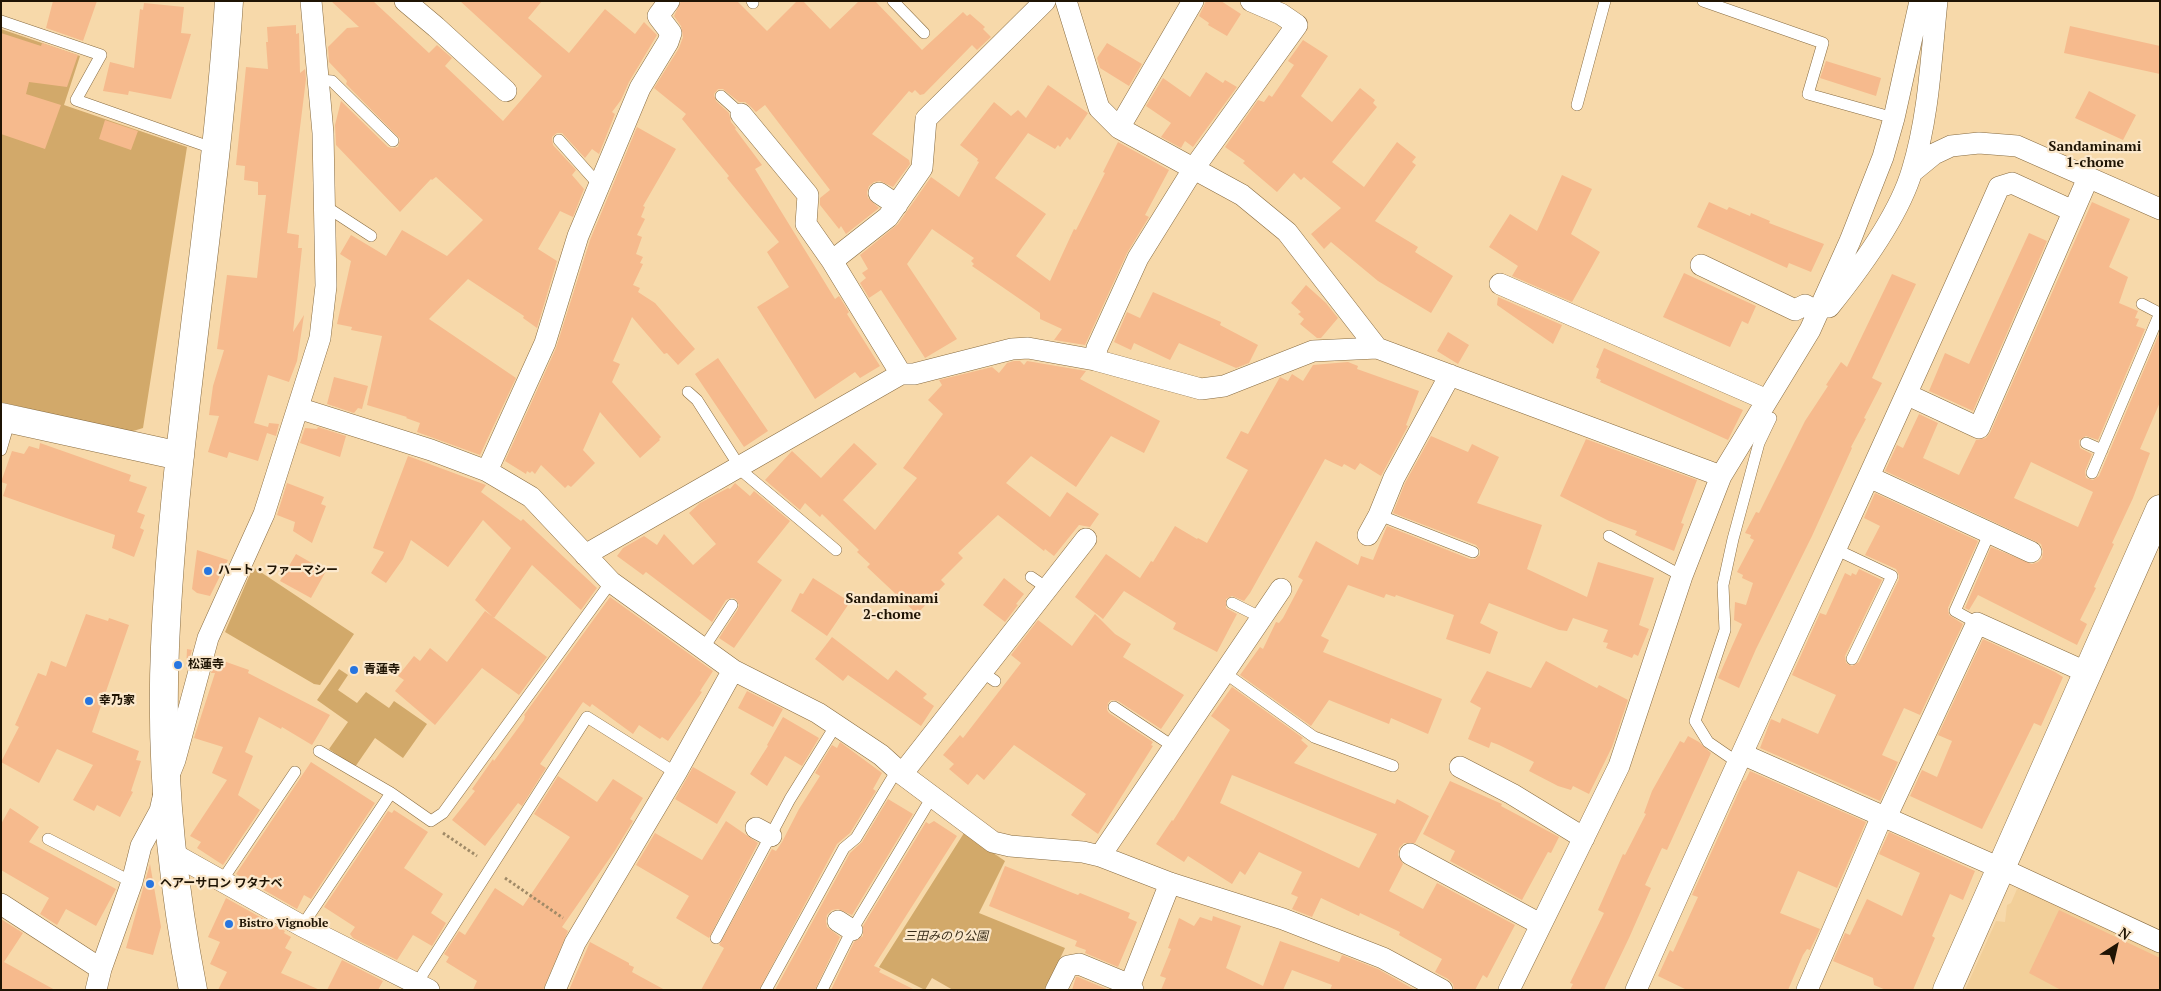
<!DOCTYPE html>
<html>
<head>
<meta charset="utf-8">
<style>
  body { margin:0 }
  #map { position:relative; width:2161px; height:991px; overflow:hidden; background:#f7d9aa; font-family:"PT Serif",serif }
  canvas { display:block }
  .frame { position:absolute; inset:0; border:2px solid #1f1404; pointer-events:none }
  .north { position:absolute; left:2091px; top:921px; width:50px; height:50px; -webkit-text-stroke:4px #fbe8cc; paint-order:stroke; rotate:35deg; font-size:14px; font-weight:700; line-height:20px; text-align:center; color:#1f1404 }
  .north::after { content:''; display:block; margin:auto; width:18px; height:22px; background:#1f1404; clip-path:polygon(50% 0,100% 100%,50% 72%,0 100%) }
</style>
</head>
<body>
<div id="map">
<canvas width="2161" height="991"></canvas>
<div class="frame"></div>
<div class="north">N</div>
</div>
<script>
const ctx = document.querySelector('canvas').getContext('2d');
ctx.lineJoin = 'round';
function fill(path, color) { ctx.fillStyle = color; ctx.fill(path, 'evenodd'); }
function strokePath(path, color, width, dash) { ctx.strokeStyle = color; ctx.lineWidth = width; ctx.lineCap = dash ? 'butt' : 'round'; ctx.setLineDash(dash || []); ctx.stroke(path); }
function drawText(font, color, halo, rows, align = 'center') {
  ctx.font = font + ' "PT Serif","Noto Sans JP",serif'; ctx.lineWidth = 4.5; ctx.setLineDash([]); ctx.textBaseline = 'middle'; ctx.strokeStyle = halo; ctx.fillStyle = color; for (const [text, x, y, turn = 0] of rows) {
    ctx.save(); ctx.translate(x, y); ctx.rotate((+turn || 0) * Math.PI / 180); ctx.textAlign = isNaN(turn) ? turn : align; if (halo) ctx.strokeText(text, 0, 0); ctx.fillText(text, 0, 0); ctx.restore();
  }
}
fill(new Path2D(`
  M2017,889h7l136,64v37h-195l31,-69 9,1 2,-17 4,-2z`), '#f2cf99');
fill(new Path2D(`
  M1,29l79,27 -16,49 123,42 -44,281 -13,4 -129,-30z
  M253,567l101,67 -34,51 -6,-1 -89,-52z
  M339,669l9,6 -10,15 19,13 9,-11 23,16 5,-7 33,23 -24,34 -28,-20 -20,29 -26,-18 19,-27 -31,-22z
  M964,833l41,28 -26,52 86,35 -20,42h-92l-21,-12 -7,12 -46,-23z`), '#d2a96a');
fill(new Path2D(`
  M53,1h44l-14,40 -37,-13z
  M331,1h42l56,52 8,-8 15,13 -7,8 58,55 39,-45 -82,-75h82l-14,17 41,35 36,-44 30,25 9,-12 13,13 -28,47 -8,18 -9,12 3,2 -16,40 -7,-5 -7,9 -23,-25h-5l-5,4 1,8 23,25 -4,5 12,14 -11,28 -13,-6 -22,38 19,12 -20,67 -14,-10 1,-2 -56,-37 -39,40 87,59 -36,77 -63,-23 3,-9 -14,-5 1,-1 -40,-12 15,-69 -31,-6 1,-3 -15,-3 14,-63 -11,-7 11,-19 35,21 16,-26 45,26 36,-36 -47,-43 -4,3 -1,-1 -31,33 -64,-67 -1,-20 6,-24 47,46 4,1 6,-1 2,-8 -54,-55 1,-3 -18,-19 -1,-15 19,-19 12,-1z
  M681,1h56l30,30 30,-30h6l27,28 29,-28h16l47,49 41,-38 4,4 3,-2 15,13 -2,2 8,8 -14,13 -5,-5 -48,49 -4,1 -5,-5 -3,3 -3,-2 -37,43 37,26 1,4 -17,23 -13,-6 -6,1 -5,4 -2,6 1,6 11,10 -33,26 -5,-8 -2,3 -19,-24v-7l10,-8 -65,-85 -9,7 -6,-6 -5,-4h-6l-16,-13h-5l-4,5 2,7 13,12 2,9 5,6 -1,1 27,36 -7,4 80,130 4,-3 10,16 -2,2 33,52 -20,12 -5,-6 -40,27 -58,-92 32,-20 -22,-35 12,-10 -52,-64 2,-2 -47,-57 4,-5 -32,-26 25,-40 4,-11 -2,-11 -7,-10z
  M1206,1h15l20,13 -14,22 -19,-11 1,-2 -10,-7z
  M144,3l40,4 -3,26 10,1 -20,65 -42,-8 -1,4 -25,-4 7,-29 24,6 6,-59 3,1z
  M296,25v9l3,-1 1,40 5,-4 1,10 -19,154 12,2 -1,13h4l-9,84 11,-17 -7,46 -8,21 -21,-7 -14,48 14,4 1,-4 10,1 -3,12 -9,-3 -9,28 -29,-9 -2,6 -19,-6 11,-36 -10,-1 4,-29 11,-36 -7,-1 10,-74 30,3 9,-83h-8v-13l-14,-2 1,-14 -9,-1 10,-98 22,2 -2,-27h2l-1,-15z
  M2070,26l90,20v28l-96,-21z
  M1,33l40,13 1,-3 36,12 -11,32 -38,-5 -3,12 35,11 -16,44 -44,-15z
  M1303,40l25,16 -27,40 31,26 28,-34 15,12 -2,3 4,4 -45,55 32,25 33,-45 19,15 -4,5 4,3 -41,56 43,26 -3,5 38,24 -22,37 -53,-32 -47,-39 -7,7 -13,-15 30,-26 -37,-31 -3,3 -7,-7 -17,19 -34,-29 2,-2 -20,-14 33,-47 6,2 5,-7 3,2 22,-32 -6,-4z
  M1107,43l35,21 -13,22 -29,-18 -3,-10z
  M1826,61l55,17 -5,18 -56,-18z
  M1206,72l17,11 2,-3 12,7 -44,60 -8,-6 -4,7 -20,-11 10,-14 -25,-17 17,-28 27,19z
  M1048,85l40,28 -18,27 -3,-3 -7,10 -2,-2 -3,4 -27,-16 -33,45 51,36 -30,42 34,25 24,-52 2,1 29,-57 -2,-1 15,-30 51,28 -24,45 4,2 -22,36 -42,92 -31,-5 8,-11 -22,-10v-6l-68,-47 2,-2 -3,-3 3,-3 -42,-29 -25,35 50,75 -32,19 -44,-68 -12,8 -9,-15 6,-5 -4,-5 6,-4 -8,-14 38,-31 33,-47 28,20 20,-35 -2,-1 1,-2 -18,-14 34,-43 17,14 7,-6 8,8z
  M2089,91l47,24 -13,25 -48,-22z
  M105,120l33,11 -7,19 -32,-11z
  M637,127l39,22 -33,57 2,1 -4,10 4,2 -8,16 5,2 -6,17 7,3 -3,6 3,1 -10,21 7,3 -2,4 17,11 40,46 -17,16 -11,-12 -3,1 -32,-37 -19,44 7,3 -8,18 49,55 -2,2 1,1 -20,18 -40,-46 -17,38 12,13 -24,24 -3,-2 -3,3 -24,-23 -6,9 -3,-3 -2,2 -3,-2 -1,3 -21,-13 51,-113 34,-108z
  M1562,175l30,14 -21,45 29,18 -28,50 -60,-26 6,-10 -29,-19 21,-33 27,17z
  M1709,202l18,8 2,-3 21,9 1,-3 19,8 -1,2 55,21 -13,28 -22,-9 -2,5 -90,-41z
  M2092,202l38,17 -21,48 19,10 -9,26 19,8 -3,7 4,1 -3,7 9,3 -47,111 -12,-4 -7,4 1,8 12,6 -7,17 1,7 7,2 6,-4 60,-142 1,68 -20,47 10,4 -17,45 -21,45 2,1 -20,43 2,1 -16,32 7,4 -10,21 -99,-50 -9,15 -4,-2 26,-61 41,17 6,-2 4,-4 1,-7 -2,-7 -156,-73 12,-26 6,3 16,-34 19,9 -15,35 36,17 17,-35 10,-2 4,-5zM2031,462l62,30 -15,35 -64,-29z
  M2029,233l18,8 -74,170 -44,-20 16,-38 24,11z
  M1684,273l72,33 -8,18 -6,-3 -12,26 -67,-30z
  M1892,274l24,10 -44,94 10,5 -18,35 2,1 -15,28 1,1 -40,88 -56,113 -17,39 -21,-10 24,-54 -8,-4 1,-18 11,3 7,-22 -11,-5 1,-3 -6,-3 17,-32 -4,-2 1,-3 -6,-2 11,-21 3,1 46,-92 23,-35 -2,-1 15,-23 6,5z
  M1306,285l20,18 12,15 -17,20h-4l-17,-14 4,-5 -6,-5 3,-2 -10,-9z
  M1153,292l68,30 -1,3 38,20 -9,18 -13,5 -57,-25 -9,17 -36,-17 -3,7 -17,-8 13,-30 13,6z
  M1498,297l64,28 -9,19 -56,-39z
  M1448,332l21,13 -11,19 -21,-13z
  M1604,348l139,62 -15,30 -128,-58 1,-2 -5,-2 3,-9 -3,-2z
  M718,358l50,73 -24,16 -49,-73z
  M1014,361h6l4,4 3,-4 59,10 -6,8 80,42 -16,32 -33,-17 -35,51 -45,-31 -25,27 44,34 17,-25 32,22 -9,13 -11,-2 -25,31 -9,-7 -1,2 -46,-36 -40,38 5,5 -22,22 4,4 -28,30 -50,-47 3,-3 -13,-12 2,-2 -37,-36 -2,3 -15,-14 -5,7 -35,-30 27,-29 29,27 33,-35 23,21 -34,36 32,30 42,-52 -14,-10 40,-54 -15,-14 14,-15 -3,-5 53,-13 7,6 8,-10z
  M1348,362l10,4 -1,3 62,22 -13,34 2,1 -27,50 -21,-13 -5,7 -11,-6 -2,3 -17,-8 -75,134 -6,8 -12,-5 -6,3v9l11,6 -20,38 -44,-23 3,-6 -52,-32 -21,28 -28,-22 31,-43 34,24 11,-17 2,1 22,-36 22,13 1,-1 9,5 41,-73 -22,-12 15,-27 7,3 32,-57 8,4 4,-7 11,7 10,-16z
  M334,377l34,9 -6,23 -4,-1 -4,5 -27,-9z
  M318,427l28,9 -6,21 -40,-14 5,-15 12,1z
  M1431,436l37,16 4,-8 27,13 -22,46 65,22 -15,44 60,28 11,-35 56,16 -15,47 10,4 -11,27 -4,-2 -2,4 -26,-10 2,-5 -5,-1 5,-12 -35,-12 -6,13 -8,-1 -70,-27 -9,20 18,9 -8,22 -44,-15 8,-24 -58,-20 -1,2 -9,-3 -2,4 -36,-13 -27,51 8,4 -6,12 119,47 -14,35 -37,-16 -2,6 -60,-24 -18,26 -71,-51 20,-28 3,2 13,-27 3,1 4,-5 20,-38 -5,-3 18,-36 42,24 3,-9 12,4 14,-34 83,33h5l5,-4v-5l-4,-5 -83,-32 12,-30z
  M1586,439l111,41 -16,43 3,1 -10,27 -39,-16 2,-4 -28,-10 -49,-25z
  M40,443l91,32 -2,6 18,6 -10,25 8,3 -5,13 4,2 -10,27 -22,-9 3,-13 -112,-39 4,-12 -6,-2 11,-31 12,3 5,-8 10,3z
  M408,456l78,29 -5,7 40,29 2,-2 74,69 -16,22 -49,-45 -38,53 -19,-18 36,-52 -28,-28 -35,47 -37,-27 -8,19 -17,24 -15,-10 13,-21 -11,-4z
  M287,483l37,14 -3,7 5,2 -14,37 -19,-12 2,-9 -18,-7z
  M735,483l15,13 4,-5 36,30 -33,41 25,18 -48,68 -15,-10 19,-29 1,-4 -3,-6 -4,-1 -6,2 -14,22 -66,-50 -3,3 -26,-19 6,-8 21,-12 13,9 7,-11 29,31 23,-21 -27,-31 11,-10 28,-15 2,1z
  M1875,493l103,48 -30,67 1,7 14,9 -43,91 -16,-7 -22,47 16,7 -18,39 -120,-53 11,-29 9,4 2,-5 36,16 18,-39 -44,-20 28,-62 6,2 19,-42 6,3 1,-3 4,2 3,-6 23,11 -37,76 1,7 6,3 7,-4 40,-83v-4l-3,-6 -31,-14 15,-29 -16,-8z
  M197,550l31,10 -18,36 -13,-3 -5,-4z
  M296,554l30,17 -15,27 -31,-17z
  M813,578l37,24 -23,34 -36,-25 9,-18 3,1z
  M1004,578l20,16 -8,10 2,1 -13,17 -22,-17z
  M610,597l103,74 -13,20 2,1 -34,49 -6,-4 -2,2 -21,-14 -6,9 -41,-30 -2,3 -7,-5 -43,62 6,4 -24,38 -4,-3 -33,43 -33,-26 23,-29 -3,-2 21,-30 1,2 30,-41 1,-4 -1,-1z
  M485,611l62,46 -28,38 -37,-27 -47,57 -40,-34 9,-11 -6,-4 16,-20 6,5 10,-13 17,14z
  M86,614l22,7 1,-3 20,7 -37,107 47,19 -3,9 5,1 -10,30 2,1 -13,25 -23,-12 -3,6 -21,-11 20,-35 -36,-16 -18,34 -38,-21 18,-35 -4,-2 23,-52 8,3 5,-15 15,6z
  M1095,614l20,20 16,10 -8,13 61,38 -23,34 -43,-28 -7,-1 -3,3 -1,7 2,3 44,29 -2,3 2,1 -55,88 -27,-19 15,-21 -72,-49 -30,35 -7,-6 -9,11 -19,-16 5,-5 -11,-9 17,-20 3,3 58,-75 -10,-8 27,-35 34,26z
  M832,637l56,43 8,-10 31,24 -4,4 11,8 -13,20 -73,-51 -5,6 -28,-22z
  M1983,639l72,33 8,5 -22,49 -7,-3 -52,106 -72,-33 12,-26 15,7 15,-36 -14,-6z
  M187,649l5,1 -6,20z
  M215,658l34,12 -1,3 82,42 -18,30 -30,-18 -1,2 -22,-12 -14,35 8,4 -15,39 22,15 -37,55 -26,-17 4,-6 -11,-6 37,-56 -15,-7 11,-26 -29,-9 21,-65h-4z
  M1546,661l51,27 2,-3 29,15 -16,47 -23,47 -16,-8 -2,4 -13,-4 -29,-15 5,-9 -35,-17 -8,-3 -2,6 -21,-9 13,-31 -11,-6 17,-31 44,17z
  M1232,687l71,51 -2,2 7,6 -14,17 101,41 2,-5 32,17 -14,27h-11l-5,5 -1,7 5,9 -14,27 34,18 14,-26 78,42 -28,53 -4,-3 -8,15h-21l-1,-6 -5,-5 -13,-7 7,-13 -43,-24 1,-3 -40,-19 -1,3 -38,-18 -9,19 -20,-8 6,-12 -7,-3 11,-22 -43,-20 -14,23 -5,-4 -8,13 -44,-28 -4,6 -28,-18 16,-24 1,1 57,-91 -19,-14zM1232,775l145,59 -18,34 -139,-65z
  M747,691l36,18 -10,18 -35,-19z
  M783,717l36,21 -17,28 -17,-10 -18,30 -17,-12 18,-28 -1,-1z
  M1688,736l11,6 12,11 -44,97 -5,-2 -17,37 6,3 -22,50 -25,52h-34l3,-6 -3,-1 34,-70 -6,-3 25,-56 2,1 21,-41 -2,-1 8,-22 28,-50 4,2z
  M840,742l42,31 -9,16 3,2 -26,42 -13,11 -78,146h-58l23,-42 -5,-3 53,-96 4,2 6,-9 17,-33 21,-33 -5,-3 17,-28 5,3z
  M311,762l64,41 -64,96 -7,-4 -7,14 -61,-35z
  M693,767l43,25 -19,32 -42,-25z
  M1750,771l116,51 -29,66 -39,-17 -18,42 40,16 -10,21 -3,-1 -4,6 -15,35h-101l-29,-14 12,-26 3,2 25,-55 -6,-2 52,-115 1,1z
  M558,776l39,26 16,-23 30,19 -13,21 3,2 -19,31 -52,75 6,4 -25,59h-70l4,-9 -31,-19 3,-5 -5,-3 15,-23 6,4 30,-47 28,18 47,-69 -36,-23z
  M1450,781l52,23 -1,2 58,31 -8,16 -3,-1 -26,48 -72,-39 5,-10 -32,-17z
  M888,799l25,15 -61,101 -14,-6 -6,1 -5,5 -1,6 1,6 13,10 -25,53h-40l75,-137 12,-11z
  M10,808l29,19 -10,15 87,47 -20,37 -30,-17 -9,16 -17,-11 9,-16 -48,-28v-46z
  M394,810l34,22 -24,36 39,26 -12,19 15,10 -14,23 -19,-11 -16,25 -44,-22 -3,-4 5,-7 -31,-20 64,-96 4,2z
  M726,821l32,22 -49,95 -33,-20 13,-22 -53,-31 19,-32 47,27z
  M934,821l23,15 -83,130 7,3 -2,3 36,18h-84l23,-48 9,-6v-10l63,-104 3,2z
  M1889,832l86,39 -12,29 -13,-6 -18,42 3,2 -22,52h-27l-12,-5 -1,-7 -40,-17 12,-28 5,2 17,-36 35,17 18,-43 -41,-19z
  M150,864l11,63 -8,28 -27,-7z
  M1005,866l73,29 2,-2 50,20 -2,5 9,4 -19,45 -33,-14 1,-3 -11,-4 2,-5 -88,-35z
  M226,898l59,33 -1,2 7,4 -6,11 7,4 -11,21 39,17h-102l9,-18 -17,-8 10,-22 -12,-5z
  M2059,910l101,48v32h-99l-32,-17z
  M1213,916l28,10 -15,42 37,18 17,-45 59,21 3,-7 36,14 37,21h-85l2,-5 -40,-15 -9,20h-122l5,-12 -6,-2 11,-27 -3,-1 11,-30 15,8 6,-9 12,4z
  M1,919l22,14 -19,29 51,28h-54z
  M590,942l39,21v2l5,2 -2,5 33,18h-96z
  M342,960l41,21 -5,9h-51z
  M1076,977h2l31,13h-37z`), '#f6ba8d');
const lane = new Path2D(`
  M752,1l1,2
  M893,1l31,32
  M1703,1l120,42 -15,51 86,24
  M1,21l100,34 -25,45 139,49
  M319,80l13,1 61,60
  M721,96l20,18
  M1577,105l28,-104
  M559,140l40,45
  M325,206l46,30
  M2142,304l17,9
  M688,392l9,8 46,72 93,78
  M2086,443l16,7
  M1,450l9,-31
  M2092,473l68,-160
  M1379,515l94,37
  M1609,536l73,40
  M1835,549l57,27 -40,83
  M1031,577l16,11
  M1232,603l30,15
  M1977,623l-22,-12 34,-77
  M703,649l29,-44
  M982,672l13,9
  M1225,673l89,64 79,29
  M1114,707l60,40
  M319,751l72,42 40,28 12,-8 168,-231
  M1737,762l-29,-20 -13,-21 30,-91 -2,-45 10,-46 26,-96 12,-25
  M48,839l84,43
  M221,882l74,-110
  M302,926l89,-133
  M716,938l74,-139 46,-74
  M417,983l170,-266 89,56
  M766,990l78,-142 12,-10 41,-68
  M822,990l30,-60 80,-133`);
const street = new Path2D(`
  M405,1l31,26 70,64
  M1066,1l33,107 20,20 123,67 45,37 90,116 344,128
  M741,114l67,81 -2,29 26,37 69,113
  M1119,128l74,-127
  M1912,172l22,-18 17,-8 28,-3 38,3 143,63
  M879,193l18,12
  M832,261l56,-44 34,-49 4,-49 119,-118
  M1701,265l94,45 10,-5 13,7
  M1500,284l267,116
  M1829,307c29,-36 70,-92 83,-136 17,-55 19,-113 25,-170
  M1095,360l2,-12 41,-90 56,-90 103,-143 -16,-11 -30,-13
  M1908,395l71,33 109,-250
  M298,408l133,42 56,21 44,26 80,85 122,88 85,43 63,42 21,19 91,68 17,4 73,6 17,4 70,27 113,36 100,39 59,32
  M487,471l58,-128 33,-107 62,-148 28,-46 3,-9 -13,-17 11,-15
  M1869,477l162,75
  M1368,535l11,-20 15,-37 56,-103
  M585,555l316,-181h13l98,-25 16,-1 67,12 106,29 23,-3 89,-35 64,-3
  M1742,754l267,118 151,70
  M1460,767l52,27 72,44
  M902,774l184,-235
  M756,828l15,8
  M172,853l130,73 127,64
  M1410,854l130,70
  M1100,856l181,-267
  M1,904l100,65
  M838,921l14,9
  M96,990l5,-21 31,-87 9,-36 19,-35 7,-31 8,-20 33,-122 56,-124 56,-176 6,-52 -3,-153 -12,-132
  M555,990l20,-47 101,-170 57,-103
  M1056,990l12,-24 11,-2 51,21
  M1133,990l-3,-5 40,-102
  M1509,990l110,-224 63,-190 39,-100 89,-146 40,-89 33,-84 11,-39 26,-117
  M1636,990c118,-269 245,-534 363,-803l13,-4 61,28
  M1807,990l75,-174 7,-5 88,-188 111,50`);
const secondary = new Path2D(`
  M1,417l179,39
  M193,990c-22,-113 -33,-228 -28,-343 9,-216 50,-430 64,-646
  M1947,990l213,-481`);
strokePath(lane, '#876b40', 12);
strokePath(street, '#876b40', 22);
strokePath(secondary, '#876b40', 29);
strokePath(new Path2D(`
  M443,833l34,23
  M505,878l58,40`), '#a08a67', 3, [2.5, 2.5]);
strokePath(lane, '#fff', 11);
strokePath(street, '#fff', 21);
strokePath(secondary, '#fff', 28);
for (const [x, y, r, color] of [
  [208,571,5,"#2775e0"],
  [178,665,5,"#2775e0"],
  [354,670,5,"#2775e0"],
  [89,701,5,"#2775e0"],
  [150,884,5,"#2775e0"],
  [229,924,5,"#2775e0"]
]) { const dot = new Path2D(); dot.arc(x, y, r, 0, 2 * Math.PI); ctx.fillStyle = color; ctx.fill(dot); strokePath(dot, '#fbe8cc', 2); }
drawText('bold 12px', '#1f1404', '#fbe8cc', [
  ["ハート・ファーマシー",218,571],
  ["松蓮寺",188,665],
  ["青蓮寺",364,670],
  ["幸乃家",99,701],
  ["ヘアーサロン ワタナベ",160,884],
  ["Bistro Vignoble",239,924]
], 'left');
drawText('italic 12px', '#362a17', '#fbe8cc', [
  ["三田みのり公園",946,937]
]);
drawText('bold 14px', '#1f1404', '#fbe8cc', [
  ["Sandaminami",2095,147],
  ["1-chome",2095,163],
  ["Sandaminami",892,599],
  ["2-chome",892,615]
]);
</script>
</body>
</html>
